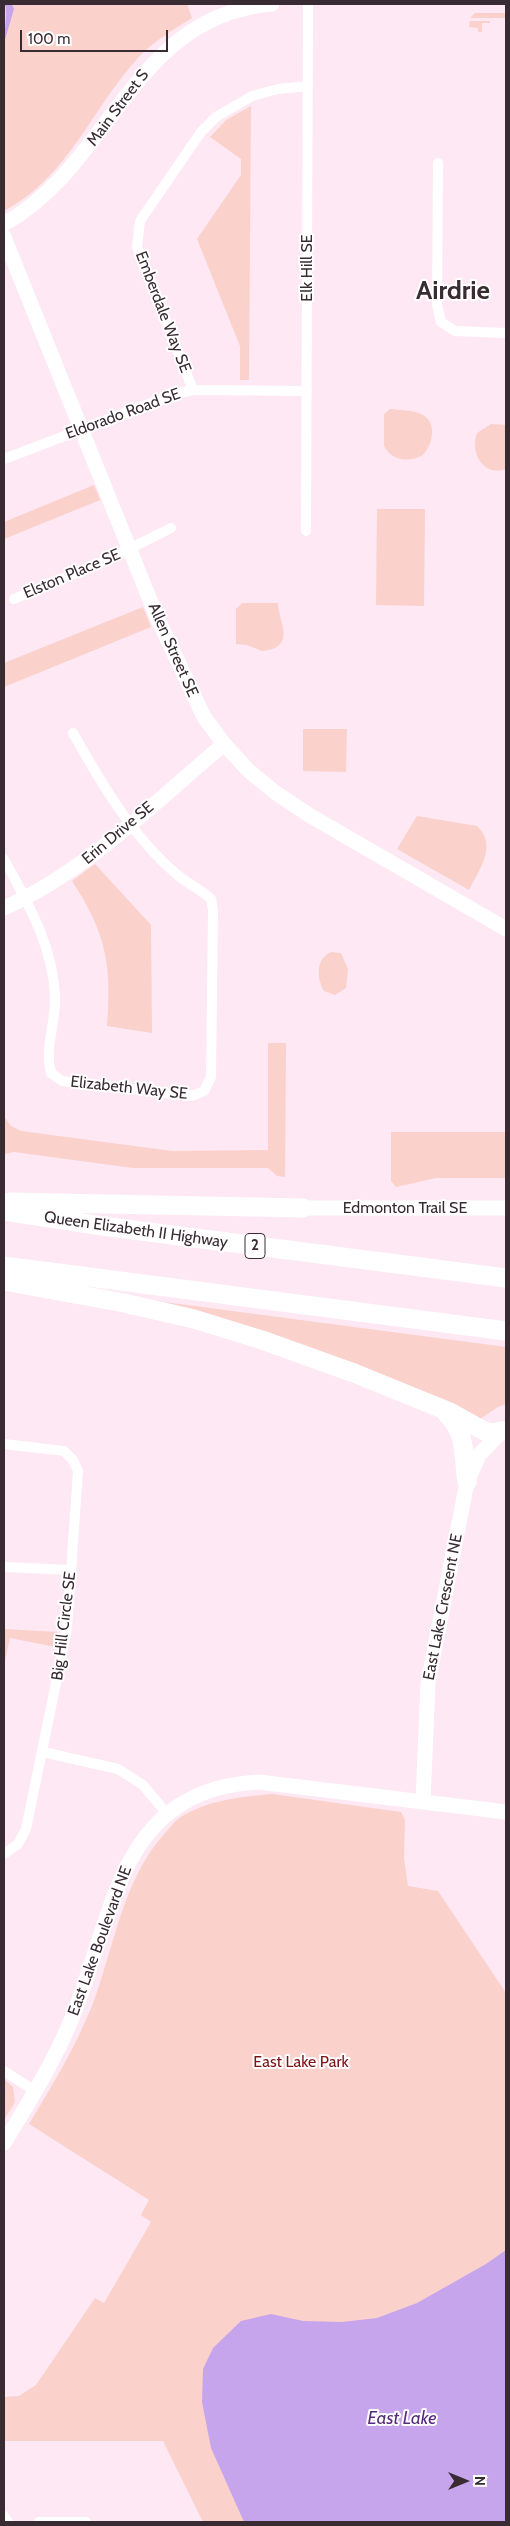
<!DOCTYPE html>
<html>
<head>
<meta charset="utf-8">
<style>
  body { margin:0 }
  #map { position:relative; width:510px; height:2526px; overflow:hidden; background:#fde8f3; font-family:Cabin,sans-serif }
  canvas { display:block }
  .frame { position:absolute; inset:0; border:5px solid #382b32; pointer-events:none }
  .north { position:absolute; left:440px; top:2456px; width:50px; height:50px; -webkit-text-stroke:4px #fff; paint-order:stroke; rotate:90deg; font-size:14px; font-weight:700; line-height:20px; text-align:center; color:#382b32 }
  .north::after { content:''; display:block; margin:auto; width:18px; height:22px; background:#382b32; clip-path:polygon(50% 0,100% 100%,50% 72%,0 100%) }
  .scale { position:absolute; left:20px; top:30px; width:148px; height:22px; box-sizing:border-box; border:2px solid #382b32; border-top:0; padding-left:6px; font-size:15px; line-height:18px; white-space:nowrap; color:#382b32; -webkit-text-stroke:4px #fff; paint-order:stroke }
</style>
</head>
<body>
<div id="map">
<canvas width="510" height="2526"></canvas>
<div class="frame"></div>
<div class="north">N</div>
<div class="scale">100 m</div>
</div>
<script>
const ctx = document.querySelector('canvas').getContext('2d');
ctx.lineJoin = 'round';
function fill(path, color) { ctx.fillStyle = color; ctx.fill(path, 'evenodd'); }
function strokePath(path, color, width, dash) { ctx.strokeStyle = color; ctx.lineWidth = width; ctx.lineCap = dash ? 'butt' : 'round'; ctx.setLineDash(dash || []); ctx.stroke(path); }
function drawText(font, color, halo, rows, align = 'center') {
  ctx.font = font + ' Cabin,sans-serif'; ctx.lineWidth = 4; ctx.setLineDash([]); ctx.textBaseline = 'middle'; ctx.strokeStyle = halo; ctx.fillStyle = color; for (const [text, x, y, turn = 0] of rows) {
    ctx.save(); ctx.translate(x, y); ctx.rotate((+turn || 0) * Math.PI / 180); ctx.textAlign = isNaN(turn) ? turn : align; if (halo) ctx.strokeText(text, 0, 0); ctx.fillText(text, 0, 0); ctx.restore();
  }
}
fill(new Path2D(`
  M4,4h183l5,14c-19,12 -40,24 -55,41 -46,51 -69,118 -133,152z
  M475,13h31v5h-36z
  M470,21h20v2h-8v9h-4v-4l-9,-1z
  M251,106l-2,274h-9v-34l-43,-107 44,-64v-16l-31,-22 16,-17z
  M390,409c9,1 23,1 31,5 17,8 12,30 2,41 -14,8 -31,6 -39,-9v-32z
  M491,424l15,1v44c-23,8 -36,-16 -29,-36z
  M94,485l6,15 -96,39v-17z
  M377,509h48l-1,97 -48,-1z
  M242,603h36c0,17 20,45 -16,48l-15,-6 -11,-1v-35z
  M143,607l8,20 -147,60v-24z
  M303,729h44l-1,43 -43,-1z
  M417,816l60,10c21,19 2,44 -8,64l-72,-41z
  M95,864l56,61 1,108 -45,-7c5,-62 -1,-93 -35,-145z
  M331,952l10,1 7,16 -2,19 -11,7 -11,-4c-7,-12 -9,-32 7,-39z
  M268,1043h18l-1,134 -8,-1 -9,-8h-135l-119,-16 -10,2v-38l7,10 10,5 151,20 96,-1z
  M391,1132h115v46h-70l-40,9 -5,-6z
  M164,1302l342,45v57l-8,3 -18,12 -187,-77z
  M4,1629l54,3 -2,15 -46,-9 -6,27z
  M272,1794l129,18 4,8 -1,38 4,28 30,5 68,102v529h-303l-40,-81h-159v-44l15,-1 17,-11 59,-87 9,5 47,-81 -10,-7 8,-15 -120,-76c23,-38 46,-76 63,-118 22,-58 30,-125 73,-173 4,-4 8,-10 13,-14 27,-19 63,-22 94,-25z
  M4,2079l9,8 2,15 -11,18z`), '#fbd1cc');
fill(new Path2D(`
  M5,4h7l2,5 -10,34c0,-12 4,-28 1,-39z
  M506,2250v272h-262l-33,-74 -9,-46 1,-33 10,-21 28,-27 30,-7 32,7 39,1 35,-4 40,-15 69,-39z`), '#c6a5ec');
strokePath(new Path2D(`
  M438,163l-1,142 4,17 14,9 51,2
  M193,390l-56,-143 3,-26 61,-89 15,-15 36,-21 26,-7 30,-3
  M4,459l171,-65 18,-4 114,1
  M306,531l2,-527
  M14,599l93,-39 64,-32
  M4,859c24,45 49,86 51,138 1,25 -11,52 -4,76l11,8 130,15 12,-5 7,-14 2,-167 -2,-11c-9,-9 -21,-14 -31,-22 -45,-36 -79,-94 -107,-144
  M4,1444l60,7 9,9 5,11 -11,158 -41,200 -8,15 -14,10
  M4,1567l67,3
  M43,1752l75,17 25,16 24,29
  M4,2071l31,20
  M4,2516l4,6
  M39,2522h47`), '#fff', 10);
strokePath(new Path2D(`
  M4,224c108,-60 129,-209 268,-220
  M4,237l152,378 48,102 20,27 25,27 27,22 33,22 197,114
  M4,908c84,-38 150,-105 220,-164
  M303,1208h203
  M423,1801l5,-118 39,-201 12,-27 25,-26
  M4,2143c25,-41 52,-84 70,-130 41,-103 46,-224 185,-231l247,30`), '#fff', 15);
strokePath(new Path2D(`
  M9,1202l294,6
  M4,1211l98,15 404,52
  M4,1266l502,65
  M4,1281l120,22 70,16 68,21 92,33 96,39 34,19 9,2 8,-2
  M447,1414c20,19 16,43 20,68`), '#fff', 19);
for (const [x, y, w] of [
  [255,1246,20]
]) { const box = new Path2D(); box.roundRect(x - w / 2, y - 12.5, w, 25, 4); ctx.fillStyle = '#fff'; ctx.fill(box); strokePath(box, '#382b32', 1); }
drawText('bold 15px', '#382b32', null, [
  ["2",255,1246]
]);
drawText('16px', '#382b32', '#fff', [
  ["Main Street S",118,108,-53],
  ["Elk Hill SE",307,268,-90],
  ["Emberdale Way SE",163,312,69],
  ["Eldorado Road SE",123,414,-20],
  ["Elston Place SE",72,574,-23],
  ["Allen Street SE",173,650,66],
  ["Erin Drive SE",118,833,-40],
  ["Elizabeth Way SE",129,1088,6],
  ["Edmonton Trail SE",405,1208],
  ["Queen Elizabeth II Highway",136,1230,8],
  ["East Lake Crescent NE",443,1607,-79],
  ["Big Hill Circle SE",64,1626,-83],
  ["East Lake Boulevard NE",100,1941,-70]
]);
drawText('16px', '#7b1518', '#fff', [
  ["East Lake Park",301,2062]
]);
drawText('italic 18px', '#562a7c', '#fff', [
  ["East Lake",402,2419]
]);
drawText('bold 26px', '#382b32', '#fff', [
  ["Airdrie",453,291]
]);
</script>
</body>
</html>
